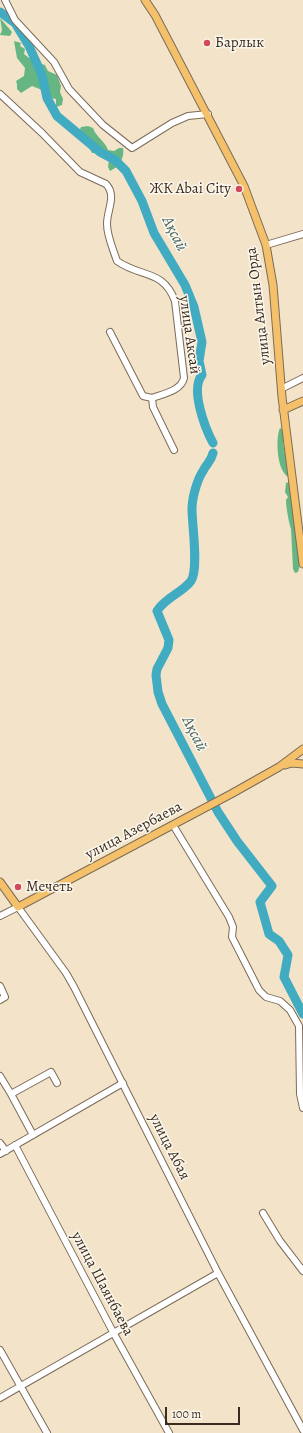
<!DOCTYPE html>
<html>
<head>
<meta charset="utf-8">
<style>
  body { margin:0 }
  #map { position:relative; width:303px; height:1433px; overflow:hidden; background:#f3e4c9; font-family:Alegreya,serif }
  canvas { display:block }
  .scale { position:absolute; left:165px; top:1407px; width:75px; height:18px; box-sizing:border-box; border:2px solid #3b2a1e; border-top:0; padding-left:5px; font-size:12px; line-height:14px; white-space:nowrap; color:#3b2a1e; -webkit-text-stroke:3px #fbf7ec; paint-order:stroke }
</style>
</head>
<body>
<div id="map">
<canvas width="303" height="1433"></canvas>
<div class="scale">100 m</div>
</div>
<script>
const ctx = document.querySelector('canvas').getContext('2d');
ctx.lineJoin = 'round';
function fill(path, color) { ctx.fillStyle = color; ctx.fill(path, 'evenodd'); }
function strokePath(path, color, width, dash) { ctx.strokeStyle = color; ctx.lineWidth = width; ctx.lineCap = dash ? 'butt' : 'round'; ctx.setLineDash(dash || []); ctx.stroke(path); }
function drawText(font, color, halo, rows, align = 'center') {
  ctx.font = font + ' Alegreya,serif'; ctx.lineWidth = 3; ctx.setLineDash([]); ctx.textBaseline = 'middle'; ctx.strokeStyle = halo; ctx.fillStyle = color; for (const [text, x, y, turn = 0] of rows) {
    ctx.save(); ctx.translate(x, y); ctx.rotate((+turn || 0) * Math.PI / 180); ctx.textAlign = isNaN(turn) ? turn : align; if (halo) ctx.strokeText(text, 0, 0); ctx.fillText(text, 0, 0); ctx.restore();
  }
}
fill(new Path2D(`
  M0,18l12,14 -2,4 -10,-1 2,-5z
  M14,41l7,2 -1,3 5,3 -1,5 9,7 12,4 3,6 9,4 4,11 -1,6 3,7 -1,6 -6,2v-8l-11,-2 -3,-4v-3l-10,-4 -11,7 -4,-4v-5l-1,-3 8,-5 1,-8 -8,-10z
  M88,126l5,2c3,9 12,13 15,22l6,1 5,-3h4c2,10 -4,19 -13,23l-2,-4 1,-7 -10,-7h-7l-5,-9 -7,-4 -2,-5 3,-8z
  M280,428l3,2 2,9 -2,4 6,34c-12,-4 -14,-39 -9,-49z
  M289,482l1,1 8,55 -2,4 4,23 -2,7 -3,1 -2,-4 -2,-40c-2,-5 -5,-22 -5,-29l2,-3 -3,-5 1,-9z`), '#65b682');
strokePath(new Path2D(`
  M0,12l15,11 14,23 13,29 5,23 10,18 43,36 15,8 11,11 16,30 12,32 31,52 9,22 8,35 -3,19 3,14c-12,14 3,53 11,68
  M213,453c-2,9 -6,10 -10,18 -6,9 -11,27 -11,38 0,16 7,60 -1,72 -9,12 -25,16 -34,30l12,29 -1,8 -11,21 -1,6 2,17 4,12 56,108 19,29 35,45 -12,16 9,32 10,7 9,14 -4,22 19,37`), '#41abc1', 9);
const minor = new Path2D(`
  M5,0l10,20 39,42 15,27 34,36 29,23 40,-25 16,-7 20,-2
  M0,94l42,39 38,39 26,12c11,12 1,25 1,40 0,12 6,25 10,37 24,17 46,8 58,40l9,77c-3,13 -21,16 -32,20l1,9 21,43
  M266,245l37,-11
  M110,332l33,64 9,2
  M281,389l22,-11
  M173,825l56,92 4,10 -1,10 27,53 7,7 14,4 10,9 9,16 1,68 3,14
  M0,916l18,-9 48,66 8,14 144,286 85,157
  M0,986l5,11 -5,3
  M0,1076l11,18 40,-22 6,11
  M11,1094l22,41
  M0,1143l6,8
  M15,1145l98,187 56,101
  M0,1154l123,-71
  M263,1213l17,28 23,30
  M0,1350l47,83
  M0,1398l218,-125`);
const major = new Path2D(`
  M145,0l10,15 89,171 22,59 7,40 9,112 21,167
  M283,410l20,-9
  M285,765l7,-2 11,1
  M0,882l18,25 213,-113 48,-27 24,-18`);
strokePath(minor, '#7b6b5a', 8);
strokePath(major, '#7b6b5a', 9);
strokePath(minor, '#fff', 6);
strokePath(major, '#f4c16a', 7);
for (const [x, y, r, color] of [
  [207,43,4,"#d1495b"],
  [239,189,4,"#d1495b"],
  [18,887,4,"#d1495b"]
]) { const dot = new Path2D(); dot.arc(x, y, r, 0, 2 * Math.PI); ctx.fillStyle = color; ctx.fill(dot); strokePath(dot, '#fbf7ec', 1.5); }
drawText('15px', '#3b2a1e', '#fbf7ec', [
  ["Барлык",215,43],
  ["ЖК Abai City",231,189,"right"],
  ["Мечеть",26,887]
], 'left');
drawText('15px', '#3b2a1e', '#fbf7ec', [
  ["улица Алтын Орда",259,306,-97],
  ["улица Аксай",189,335,82],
  ["улица Азербаева",134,831,-28],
  ["улица Абая",169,1147,63],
  ["улица Шаянбаева",102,1284,62]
]);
drawText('italic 16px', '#3d5e5f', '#fbf7ec', [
  ["Ақсай",174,234,63],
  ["Ақсай",194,734,63]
]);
</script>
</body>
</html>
